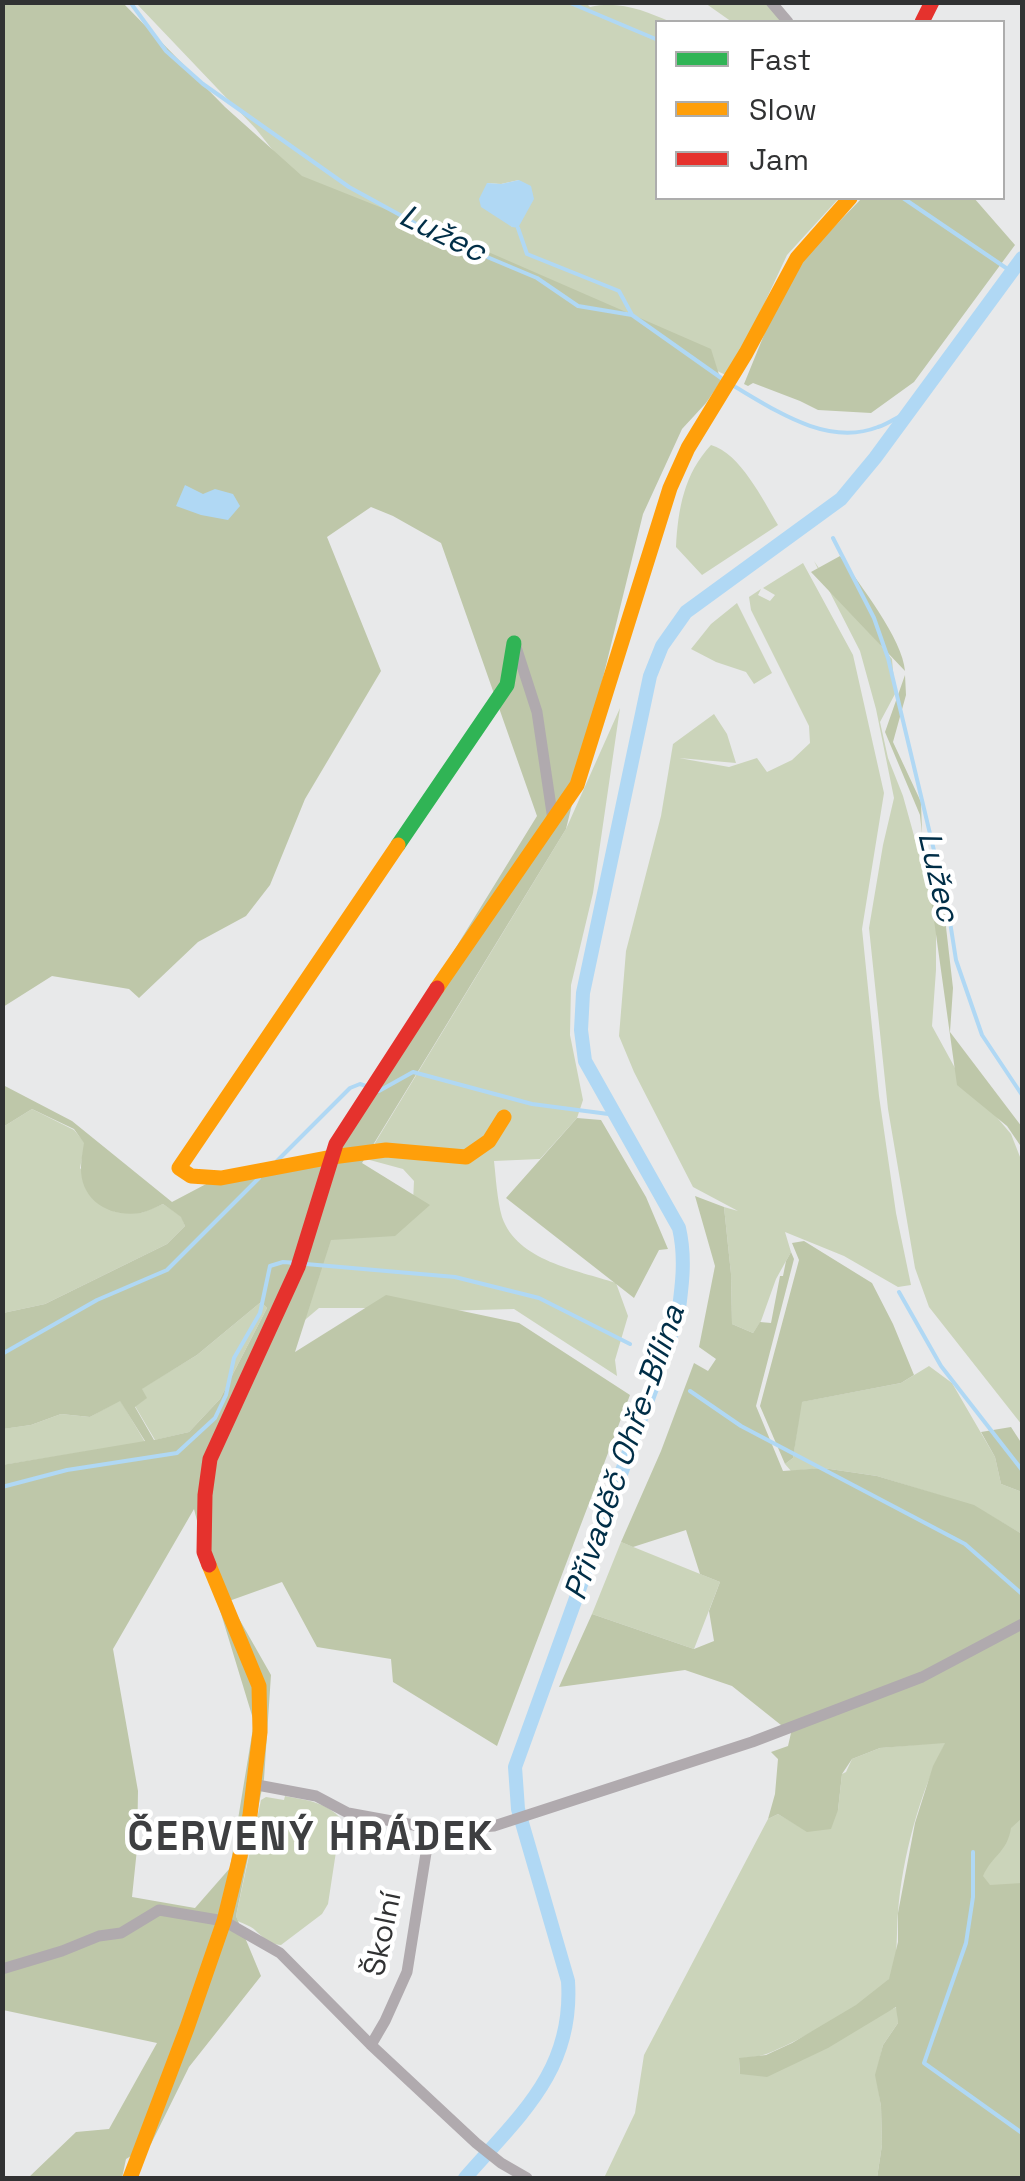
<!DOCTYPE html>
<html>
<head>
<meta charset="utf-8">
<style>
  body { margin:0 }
  #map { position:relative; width:1025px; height:2181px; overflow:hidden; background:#e8e9ea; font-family:"Space Grotesk",sans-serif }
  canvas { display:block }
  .frame { position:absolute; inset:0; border:5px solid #313233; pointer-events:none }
  .legend { position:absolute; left:655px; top:20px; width:350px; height:180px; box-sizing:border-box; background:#fff; border:2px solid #adadad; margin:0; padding:12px 18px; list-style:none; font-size:30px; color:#313233 }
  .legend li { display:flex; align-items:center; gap:20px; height:50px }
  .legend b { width:50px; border:2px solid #adadad }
</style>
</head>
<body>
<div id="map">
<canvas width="1025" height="2181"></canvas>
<div class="frame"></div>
<ul class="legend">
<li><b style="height:12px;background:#30b455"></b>Fast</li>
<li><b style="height:12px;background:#ff9f0a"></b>Slow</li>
<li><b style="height:12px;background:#e5322d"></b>Jam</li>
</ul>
</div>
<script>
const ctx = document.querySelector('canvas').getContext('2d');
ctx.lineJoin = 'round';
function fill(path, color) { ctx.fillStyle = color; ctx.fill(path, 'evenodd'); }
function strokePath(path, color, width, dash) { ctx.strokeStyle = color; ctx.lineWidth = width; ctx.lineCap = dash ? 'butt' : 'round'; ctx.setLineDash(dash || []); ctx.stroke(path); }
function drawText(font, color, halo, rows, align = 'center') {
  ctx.font = font + ' "Space Grotesk",sans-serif'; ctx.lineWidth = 9; ctx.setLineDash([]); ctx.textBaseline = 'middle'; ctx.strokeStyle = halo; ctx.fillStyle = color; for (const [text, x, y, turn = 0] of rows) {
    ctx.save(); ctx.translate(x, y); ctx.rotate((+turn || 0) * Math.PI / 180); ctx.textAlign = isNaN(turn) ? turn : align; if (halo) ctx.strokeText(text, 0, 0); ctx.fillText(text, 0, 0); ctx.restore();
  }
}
fill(new Path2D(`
  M585,2l5,5c29,-7 55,4 81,15h-13v176h181l-52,57 -57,122 -34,-16 -344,-132 -66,-62 -30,-38 -120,-126zM519,180l-7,47 -25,-44 14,1z
  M705,3h66l17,19h-56z
  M711,445c29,8 52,55 67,80l-76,50 -26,-28c2,-38 8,-73 35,-102z
  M814,561l13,19 65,79 3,35 -15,28 8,36 15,38 33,119v55l-4,56 23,42 56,66 11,28v263l-93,-118 -14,-39 -27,-159 -19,-181 14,-83 11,-47 -18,-89 -16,-58z
  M803,563l50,92 31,138 -22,136 17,167 17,117 15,72 -13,2 -54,-31 -59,-24 6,20 -15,27 -15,42 -8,12 -21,-9 -1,-50 -7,-67 14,4 -45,-24 -59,-115 -15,-36 7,-85 35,-135 12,-72 41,-30 13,20 9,29 -57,-5 50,9 28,-9 10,14 25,-12 18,-17 -1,-17 -58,-116 -2,-13 12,-8 -3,6 12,6 5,-6 -12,-7z
  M737,603l35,70 -18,11 -8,-12 -30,-10 -25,-13 20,-25z
  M620,708l-27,185 -22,92 -1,50 13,65 -6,18 -37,41 -46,2c2,18 3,38 8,56 15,44 75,53 114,66l12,33 -13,44 2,16 -103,-67 -73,2 -32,-3h-90l-26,22 29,-111 91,-17 1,-21 -11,-12 -48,-13h12l199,-327z
  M32,1109l42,21 11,13 -5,25 35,44 26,1 22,-9 19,13 3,9 -18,18 -122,60 -42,9v-186z
  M261,1302l6,6 -47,91 -31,33 -34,8 -20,-34 11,-8 -5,-9 56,-34z
  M929,1366l23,17 43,74 6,27 21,8v42l-48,-28 -97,-30 -54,-8 -32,3 -6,-7 8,-6 8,-56 100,-19z
  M120,1400l25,42 -142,23 -1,-36 29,-4 30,-11 29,3z
  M621,1542l99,40 -26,67 -102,-35z
  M1022,1724v191l-85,-40z
  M946,1742c-26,49 -44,116 -48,171 -2,18 1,53 -10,68 -15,19 -95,63 -119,72 -9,4 -20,4 -30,6l1,15 157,-67 1,16 -15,22 -7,30 5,31 1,39 -5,33h-273l31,-65 9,-58 124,-236 10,-5 29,17 31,-21 4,-36 4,-2 6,-13 28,-11z
  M285,1796c21,4 42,6 56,23l-13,85 -6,10 -41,31c-12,-1 -16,-6 -24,-13 -4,-5 -13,-8 -19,-11l-2,-5 25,-116 5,-3 18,3z`), '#cbd4ba');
fill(new Path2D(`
  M3,3h120l102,104 77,69 138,55 271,118 10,32 -15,22 -24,26 -39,85 -77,315 -204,334 68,42 -35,31 -64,4 -36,112 91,-57 133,28 111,72 -133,351 -104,-64 -2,-23 -74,-12 -35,-65 -53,19 42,74 -7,104 -28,137 25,60 -72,91 -38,77 -25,15 -4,19h-94l48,-46 33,-3 48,-86 -154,-33 -1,-545 143,-24 -25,-40 -30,16 -29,-3 -30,11 -28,4v-116l42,-9 122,-60 18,-18 -4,-9 -18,-13c-7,3 -15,7 -22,9 -32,5 -61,-13 -60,-46 0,-8 2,-17 3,-24l-10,-14 -42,-20 -29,18v-42l69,36 100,81 55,-29 104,-23 206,-334 -96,-273 -48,-27 -22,-9 -44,30 54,134 -76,128 -35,86 -24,31 -48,26 -59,56 -10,-9 -77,-13 -49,31zM261,1302l6,6 -47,91 -31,33 -35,8 -19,-33 12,-9 -5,-9 55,-34zM194,1509l25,98 35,115 -24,146 -35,40 -63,-11 5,-48 1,-58 -25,-142z
  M862,198h112l41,47 -101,137 -43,31 -53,-3 -18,-9 -47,-18 -5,3 -4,-2 33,-81 26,-44z
  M840,556c19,28 63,83 65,115l-94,-99z
  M905,675l1,20 -13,47 28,60 1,32 21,67 10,87 -3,44 72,95v21l-15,-22 -50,-41 -35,-251 -2,-19 -35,-83z
  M577,1118l24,2 45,77 22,52 -9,1 -25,48 -128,-100z
  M695,1196l29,11 7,67 1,50 21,9 7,-11 11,1 9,-47h3l3,-15 5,-9 3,7 -38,147 27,65 40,-3 54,8 97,29 48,29v284l-11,10c-4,25 -18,26 -28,48l7,9 32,-2v295h-145l5,-33 -1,-39 -6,-31 8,-30 15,-22 -2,-16 -68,41 -61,29 -27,-3 -1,-16 27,-3 26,-12 64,-38 33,-26 9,-37v-29l17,-90 18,-57 12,-23 -65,5 -28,11 -10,15 -4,36 -7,19 -24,3 -29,-18 -10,5 7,-25 3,-35 -7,-7 17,-6 3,-13 -59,-47 -47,-16 -126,17 33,-73 102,35 20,-8 -5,-30 11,-29 -20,-8 -14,-44 -53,17 -12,-5 40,-91 33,-88 14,8 8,-12 -17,-12 16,-81z
  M804,1241l68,42 21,41 21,51 -13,8 -99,19 -9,56 -8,6 -25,-58 39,-146 -7,-17z
  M1011,1427l11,17v48l-21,-8 -6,-27 -14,-25z`), '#bec7a9');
fill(new Path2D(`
  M519,180l12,6 3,13 -16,29 -6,-1 -31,-20 -2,-8 8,-16 14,1z
  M185,485l18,9 12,-5 18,5 7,12 -12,14 -27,-5 -25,-9z`), '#b0d8f4');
strokePath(new Path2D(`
  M130,2l36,49 37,33 146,103 93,51 95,40 41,28 54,9 92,65
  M568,2l90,38
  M903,198l109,74
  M518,228l9,26 92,37 13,24
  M732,385c43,25 95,62 146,42 10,-3 19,-10 28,-14
  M833,538l41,80 14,40 60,251 8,51 26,75 40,60
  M375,1090l4,1 34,-19 119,32 84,11
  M277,1161l73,-73 10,-4 6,2
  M306,1264l149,13 84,21 91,46
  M899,1292l42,74 81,104
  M2,1354l95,-54 70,-30 92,-92
  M690,1391l51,35 224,118 57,50
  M2,1487l65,-17 110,-17 38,-35 11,-23 8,-37 26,-45 10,-47 13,-4 14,1
  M973,1852v45l-7,46 -42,120 98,70`), '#b0d8f4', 4);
strokePath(new Path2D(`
  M465,2178c54,-62 109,-107 103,-197l-50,-172 -3,-42 163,-451c4,-30 8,-58 1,-88l-94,-167 -4,-31 2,-37 67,-317 12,-30 24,-34 155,-113 34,-41 147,-200`), '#b0d8f4', 14);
strokePath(new Path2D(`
  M771,2l17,20
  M516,647l21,65 16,108
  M252,1784l64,12 32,17 82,15 24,1 40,-3 258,-84 170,-65 100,-53
  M2,1969l60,-18 37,-15 22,-3 38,-23 65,11 56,32 91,92 105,98 25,20 26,15
  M371,2045l14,-24 22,-49 23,-144`), '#b0aaae', 11);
strokePath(new Path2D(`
  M398,845l109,-160 7,-42`), '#30b455', 15);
strokePath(new Path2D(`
  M398,845l-219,323 12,8 30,2 111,-21 54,-7 80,7 23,-16 15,-24
  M437,988l140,-203 93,-297 18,-40 58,-95 51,-95 53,-60
  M130,2178l57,-150 37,-107 26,-106 10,-83 -1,-46 -50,-121`), '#ff9f0a', 15);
strokePath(new Path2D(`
  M922,22l10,-20
  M209,1565l-5,-13 1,-57 5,-36 88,-192 38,-123 101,-156`), '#e5322d', 15);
drawText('30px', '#313233', '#fff', [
  ["Školní",384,1934,-78]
]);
drawText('italic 32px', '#002e47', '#fff', [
  ["Lužec",442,235,26],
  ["Lužec",937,877,77],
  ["Přivaděč Ohře-Bílina",626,1453,-71]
]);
ctx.letterSpacing = '2.5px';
drawText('bold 40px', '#3e3f41', '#fff', [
  ["ČERVENÝ HRÁDEK",311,1839]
]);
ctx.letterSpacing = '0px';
</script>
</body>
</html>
